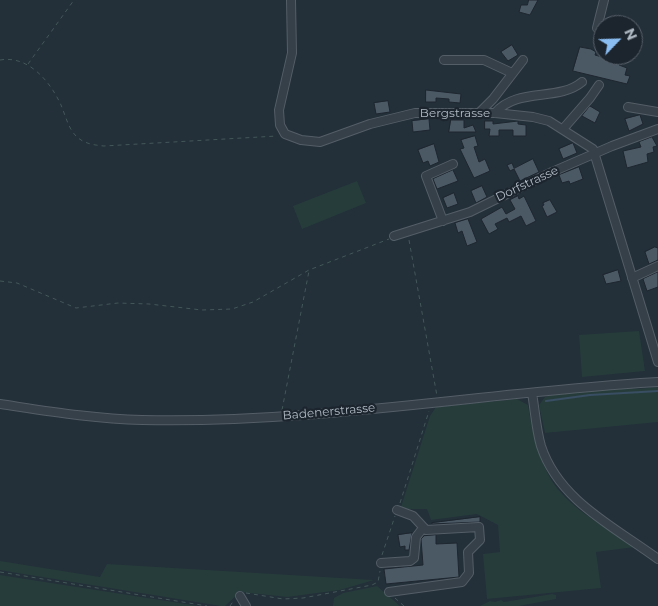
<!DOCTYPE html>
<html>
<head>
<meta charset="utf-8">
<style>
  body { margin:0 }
  #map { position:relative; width:658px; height:606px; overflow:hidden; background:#232f39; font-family:Montserrat,sans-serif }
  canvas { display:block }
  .north { position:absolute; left:593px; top:15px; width:50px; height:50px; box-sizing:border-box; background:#1c252e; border:1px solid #58616a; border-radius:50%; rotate:66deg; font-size:14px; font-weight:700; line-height:20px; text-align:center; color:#b1bbc5 }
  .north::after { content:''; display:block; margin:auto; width:18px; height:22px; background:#8abdf2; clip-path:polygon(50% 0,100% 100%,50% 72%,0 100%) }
</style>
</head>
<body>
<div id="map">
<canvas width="658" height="606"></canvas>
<div class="north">N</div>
</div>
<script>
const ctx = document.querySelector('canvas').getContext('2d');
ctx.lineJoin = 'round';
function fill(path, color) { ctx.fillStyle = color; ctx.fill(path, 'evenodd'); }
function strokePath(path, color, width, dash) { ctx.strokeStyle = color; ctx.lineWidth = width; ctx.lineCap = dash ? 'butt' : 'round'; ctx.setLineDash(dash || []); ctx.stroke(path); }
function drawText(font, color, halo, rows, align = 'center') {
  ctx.font = font + ' Montserrat,sans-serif'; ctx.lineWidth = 4.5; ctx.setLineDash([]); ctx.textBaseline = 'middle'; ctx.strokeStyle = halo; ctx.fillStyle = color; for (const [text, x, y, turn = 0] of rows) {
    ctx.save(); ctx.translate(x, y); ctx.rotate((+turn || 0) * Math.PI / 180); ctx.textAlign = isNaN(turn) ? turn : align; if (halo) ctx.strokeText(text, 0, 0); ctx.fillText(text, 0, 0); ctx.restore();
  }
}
fill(new Path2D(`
  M357,181l9,22 -64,26 -9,-23z
  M639,331l6,40 -63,6 -3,-42z
  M658,387v35l-113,11 -6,-28 6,-8 9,-3 69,-6 15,1z
  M517,399l11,6c4,26 12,61 29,83 20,25 52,41 78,59l-39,5 5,36 -114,11 -4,-45 17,-2 -2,-27 -21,-11 -46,6 -4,-11h-25l-1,-2 29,-91 6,-9z
  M0,561l100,16 7,-13 267,16 -34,10 -53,7 -47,-5 -15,14h-4l-210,-34 -11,-2z
  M0,575l199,31h-199z
  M377,586l23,20h-67l1,-8 9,-5z
  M552,594l4,1v4l-37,7h-39l10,-5 5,1 6,-2 3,2z`), '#263c3b');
strokePath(new Path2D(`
  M546,401l44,-6 68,-4`), '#394e62', 2);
const building = new Path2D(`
  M529,0h9l-8,15 -11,-3 2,-7h6z
  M512,45l6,10 -10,6 -7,-9z
  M580,47l11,2 5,3 -1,3 14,4 1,-4h9v10l8,3 -2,7 5,1 -3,8 -54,-13z
  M426,90l35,4 -1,9 -11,-1v-3l-13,-1v4h-10z
  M388,101l2,11 -14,2 -2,-11z
  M590,106l10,6 -5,11 -13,-7z
  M640,115l3,9 -14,7 -4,-12z
  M429,119l1,11 -17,2 -1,-11z
  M451,120h13v8l9,-3 3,7h-27z
  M485,121h8v3l25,-3v3l8,1v11h-13v-6h-14v6h-10l1,-7h-5z
  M475,136l3,10 -4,1 5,15 6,-3 5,12 -16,7 -14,-29 4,-1 -3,-8z
  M652,137l5,9 -4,1 1,5 -7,2 1,8 -21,6 -4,-17 18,-4 -2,-5z
  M573,143l4,10 -14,6 -4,-10z
  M434,144l5,18 -9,4 -2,-5 -5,2 -5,-13z
  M533,159l6,13 -19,9 -6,-12 -4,2 -3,-6 5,-2 2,5z
  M579,167l4,12 -13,5 -1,-3 -7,2 -3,-8z
  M453,170l5,11 -21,8 -4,-10z
  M482,186l5,11 -11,6 -5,-12z
  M454,193l4,11 -11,4 -4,-10z
  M518,196l1,3 5,-3 12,25 -10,5 -5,-10 -12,6 -2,-4 -12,6 3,5 -9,5 -8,-15 21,-12 4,7 9,-5 -5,-9z
  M550,200l7,12 -10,5 -5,-11 2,-1 -1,-2z
  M468,219l9,23 -10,4 -5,-15 -4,2 -3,-10z
  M655,247l3,1v12l-9,4 -4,-12z
  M618,270l3,11 -15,3 -3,-9z
  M658,272v15l-11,4 -4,-12z
  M480,517v5l-48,2v-1z
  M412,533l-3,17h-4v-4l-5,1 -2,-12z
  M436,535v9l21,-1 2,34 -73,7 -2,-15 39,-4 -2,-26 3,-3z`);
fill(building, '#4b5965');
strokePath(building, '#1e2730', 1);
const minor = new Path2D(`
  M291,0l1,53 -13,57 1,15 5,9 16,6 19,2 50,-18 45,-11h80l38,4 16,4 44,28 65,213
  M597,28l7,-28
  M444,60h40l28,13
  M628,107l30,5
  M479,113l14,-14 30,-39
  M495,113c22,-26 63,-11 87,-31
  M563,129l27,-31 9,-13
  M443,221l-17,-45 27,-12
  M394,236l76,-24 82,-40 60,-26 46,-17
  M632,278l26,-12
  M532,393c3,17 4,36 9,53 18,55 74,81 117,113
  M0,404c47,7 94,15 142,16 173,4 344,-28 516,-38
  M381,563l29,-2 4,-3 2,-21 7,-9
  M389,592l73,-10 7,-9 -1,-21 12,-12 -1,-13 -53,3 -13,-14 -16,-6
  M240,596l6,10`);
strokePath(minor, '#545e67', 10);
strokePath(new Path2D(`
  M0,60c28,-5 50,21 61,45 4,9 7,23 15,31 8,8 18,9 28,10l173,-10
  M28,64l46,-64
  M409,240l28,156
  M0,281l17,2 59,25 42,-5 31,1 53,6 30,-1 21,-7 56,-32 80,-31
  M282,410l27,-139
  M400,503l29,-92
  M382,555l13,-39
  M0,572l207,34
  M246,593l37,6 20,-1 69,-13 6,-3 2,-11
  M395,598l9,8
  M230,606l4,-6`), '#445859', 1, [4, 4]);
strokePath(minor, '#364049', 8);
drawText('12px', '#b1bbc5', '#1c252e', [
  ["Bergstrasse",455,113],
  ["Dorfstrasse",527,184,-25],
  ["Badenerstrasse",329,412,-5]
]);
</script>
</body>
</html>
